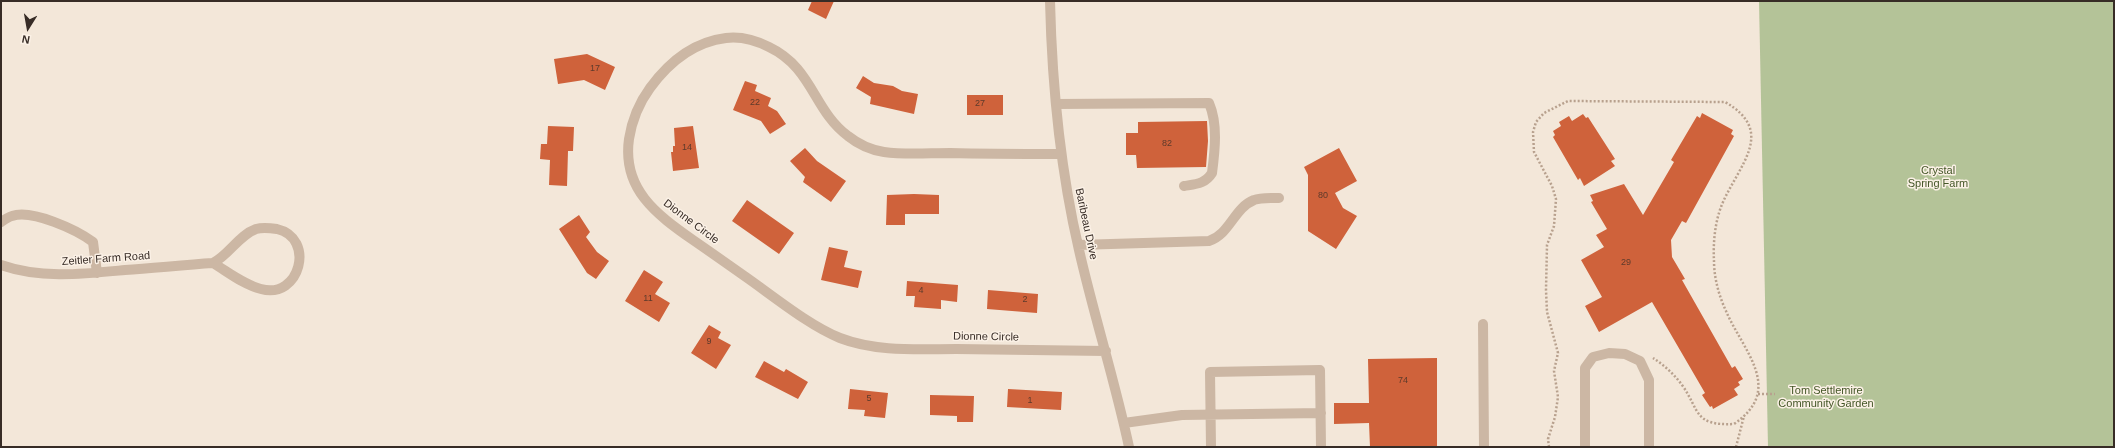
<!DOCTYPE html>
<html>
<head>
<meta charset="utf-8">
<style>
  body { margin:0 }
  #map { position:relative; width:2115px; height:448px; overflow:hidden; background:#f3e7d9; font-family:Arial,sans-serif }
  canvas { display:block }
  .frame { position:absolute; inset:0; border:2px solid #372c26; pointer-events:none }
  .north { position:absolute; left:8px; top:8px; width:40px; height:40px; -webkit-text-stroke:3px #fbf1e6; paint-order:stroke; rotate:191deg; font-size:11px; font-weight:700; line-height:16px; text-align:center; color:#372c26 }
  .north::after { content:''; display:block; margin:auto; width:14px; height:18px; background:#372c26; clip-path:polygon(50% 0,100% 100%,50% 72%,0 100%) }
</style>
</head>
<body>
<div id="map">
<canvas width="2115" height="448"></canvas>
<div class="frame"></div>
<div class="north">N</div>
</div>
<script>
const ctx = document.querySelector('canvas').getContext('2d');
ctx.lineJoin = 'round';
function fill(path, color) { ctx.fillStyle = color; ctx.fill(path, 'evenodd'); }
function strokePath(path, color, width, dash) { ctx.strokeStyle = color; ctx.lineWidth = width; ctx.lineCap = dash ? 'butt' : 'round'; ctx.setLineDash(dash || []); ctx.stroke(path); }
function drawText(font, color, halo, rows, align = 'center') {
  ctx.font = font + ' Arial,sans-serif'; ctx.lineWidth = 3; ctx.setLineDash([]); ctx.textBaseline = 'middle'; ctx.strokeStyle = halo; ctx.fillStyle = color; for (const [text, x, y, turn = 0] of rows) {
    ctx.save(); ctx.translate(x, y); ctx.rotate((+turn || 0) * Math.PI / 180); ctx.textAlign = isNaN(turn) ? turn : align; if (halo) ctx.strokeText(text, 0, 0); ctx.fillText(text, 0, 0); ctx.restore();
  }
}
fill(new Path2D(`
  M1759,1h355v446h-346z`), '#b4c398');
fill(new Path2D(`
  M812,1h22l-8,18 -18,-9z
  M587,54l28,13 -10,23 -21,-10 -26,4 -4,-25z
  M863,76l11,7 19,3 9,5 16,3 -4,20 -44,-10 1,-7 -15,-9z
  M745,81l12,4 -2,6 16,7 -3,8 9,5 9,13 -16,10 -9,-13 -28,-11z
  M967,95h36v20h-36z
  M1702,113l31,17 -2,4 3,2 -48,87 -4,-2 -11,19 1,17 13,22 -3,1 50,88 3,-2 8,13 -5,3 2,3 -6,4 4,6 -25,14 -1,-3 -2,1 -8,-12 3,-2 -53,-91 -53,30 -14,-26 17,-9 -21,-37 23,-13 -8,-12 11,-6 -16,-27 2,-1 -3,-6 34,-11 19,31 31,-53 -3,-2 26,-44 3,2z
  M1583,114l3,4 2,-1 27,42 -4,2 4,5 -31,20 -4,-8 -2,2 -25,-43 2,-2 -2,-4 8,-5 -2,-4 10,-6 3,5z
  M1207,121l1,20 -2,26 -69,1 -1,-13h-10v-22h12v-11z
  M548,126l26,1 -1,24h-5l-1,35 -18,-1 1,-25 -10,-1 1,-15h6z
  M693,126l6,42 -26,3 -2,-19h2v-6h2l-1,-18z
  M805,148l12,13 29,20 -15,21 -28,-20 2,-5 -15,-16z
  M1339,148l18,33 -22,12 8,15 14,8 -21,33 -28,-18v-56l-4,-8z
  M914,194l25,1v19h-34v11h-19l1,-30z
  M747,200l47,33 -15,21 -47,-33z
  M579,215l11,17 -4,5 11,15 12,9 -13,18 -9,-6 -28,-44z
  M829,247l19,4 -4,16 18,4 -4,17 -37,-8z
  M644,270l19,12 -8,12 15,9 -11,19 -34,-21z
  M907,281l51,4 -1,17 -16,-2v9l-27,-2 1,-11h-9z
  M988,290l50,4 -1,19 -50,-4z
  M709,325l12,7 -3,6 13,7 -15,24 -25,-16z
  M1437,358v89h-67l-1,-24 -35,1v-21h35l-1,-44z
  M764,361l20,11 2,-3 22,13 -10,17 -43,-22z
  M850,389l38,4 -3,25 -21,-2 1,-6 -17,-1z
  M1008,389l54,3 -1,18 -54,-3z
  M930,395l44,1 -1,26h-16v-6l-27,-1z`), '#cf623b');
strokePath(new Path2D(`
  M1758,394h17
  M1549,447l-1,-8 7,-22 3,-20 -4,-26 4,-18 -11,-41 -1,-22 1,-45 7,-19 2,-27 -4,-13 -18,-34 -1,-20 3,-10 8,-9 24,-12 157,1c51,29 15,62 -2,100 -8,18 -10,40 -9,59 0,17 5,35 12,50 17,40 59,78 8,113 -41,2 -34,-14 -52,-39 -8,-11 -18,-20 -29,-27
  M1736,447l8,-31`), '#b8a18e', 2.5, [2, 2]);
strokePath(new Path2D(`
  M1050,1c2,84 10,168 29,249 15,66 36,131 50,197
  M1056,104l153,-1c9,21 6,47 3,70 -7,11 -16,11 -28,13
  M1061,154c-37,0 -74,0 -111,-1 -22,0 -45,2 -66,-1 -13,-2 -26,-8 -36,-16 -35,-26 -35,-68 -79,-89 -14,-7 -27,-11 -43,-9 -33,4 -57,24 -76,50 -11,15 -18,32 -21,51 -7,50 27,75 64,101 16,11 33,23 50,35 29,20 65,50 97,63 36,14 78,11 116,11 50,1 100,1 150,2
  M1,222c3,-2 7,-5 11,-6 20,-7 65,14 81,26l4,31
  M1078,245l131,-4c21,-7 25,-33 45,-41 7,-3 18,-2 25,-2
  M1,265c40,14 82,9 124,5 29,-2 58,-5 88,-7 16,-8 26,-28 43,-34 7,-2 14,-1 21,0 39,9 23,71 -16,60 -17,-4 -33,-17 -48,-26
  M1483,324l1,123
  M1124,423l58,-8 139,-2
  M1211,447l-1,-75 110,-2 1,77
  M1585,447v-79l8,-11 16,-4 16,1 15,7 9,19v67`), '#ccb7a4', 10);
drawText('9px', '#5d3a2b', null, [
  ["17",595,69],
  ["22",755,103],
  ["27",980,104],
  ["82",1167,144],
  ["14",687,148],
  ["80",1323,196],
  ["29",1626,263],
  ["4",921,291],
  ["11",648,299],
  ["2",1025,300],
  ["9",709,342],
  ["74",1403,381],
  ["5",869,399],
  ["1",1030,401]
]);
drawText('11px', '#455728', '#fbf1e6', [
  ["Crystal",1938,171],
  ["Spring Farm",1938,184],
  ["Tom Settlemire",1826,391],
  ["Community Garden",1826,404]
]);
drawText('11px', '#372c26', '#fbf1e6', [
  ["Dionne Circle",691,222,37],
  ["Baribeau Drive",1086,224,78],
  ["Zeitler Farm Road",106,259,-4],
  ["Dionne Circle",986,337,1]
]);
</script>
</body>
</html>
